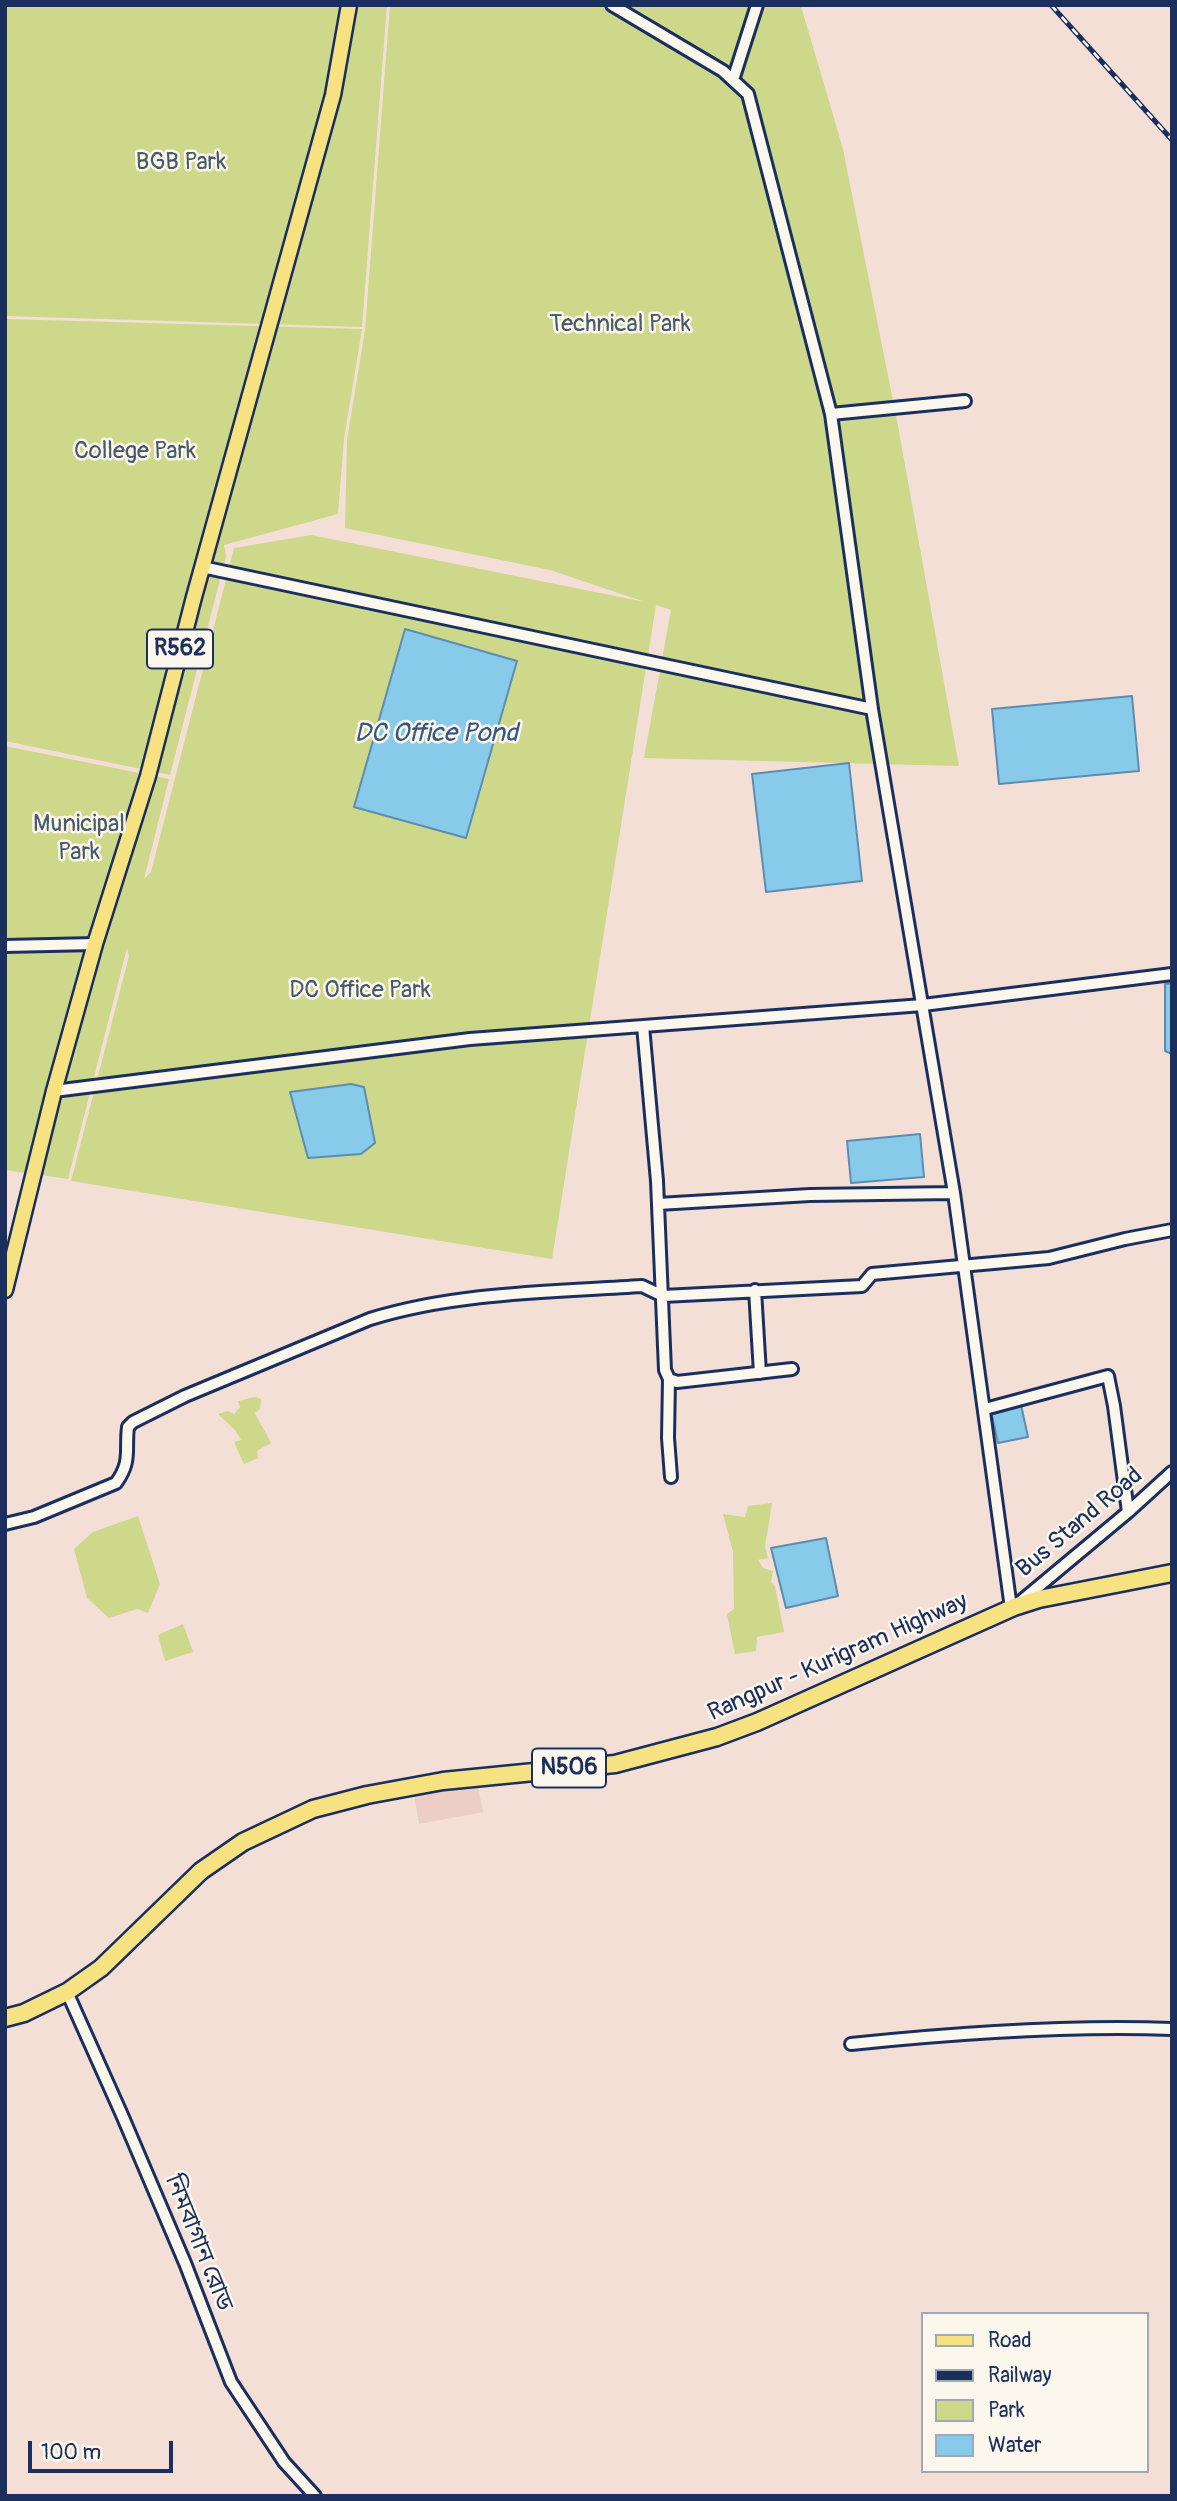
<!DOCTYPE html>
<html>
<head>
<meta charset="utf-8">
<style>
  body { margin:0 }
  #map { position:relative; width:1177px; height:2501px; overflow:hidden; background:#f3dfd6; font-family:Pangolin,sans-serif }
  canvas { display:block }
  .frame { position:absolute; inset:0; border:7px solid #1b2f5e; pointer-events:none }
  .legend { position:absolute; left:921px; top:2312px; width:228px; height:161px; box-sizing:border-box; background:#fbf7ec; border:2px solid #a1a7b3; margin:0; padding:9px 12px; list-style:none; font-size:21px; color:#1b2f5e }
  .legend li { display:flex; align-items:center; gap:14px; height:35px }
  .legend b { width:35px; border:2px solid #a1a7b3 }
  .scale { position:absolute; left:28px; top:2441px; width:145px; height:32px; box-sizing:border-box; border:4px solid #1b2f5e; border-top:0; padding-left:9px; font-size:21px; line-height:24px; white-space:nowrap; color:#1b2f5e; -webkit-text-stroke:5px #fbf7ec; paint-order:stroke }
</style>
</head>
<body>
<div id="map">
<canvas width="1177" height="2501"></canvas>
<div class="frame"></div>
<ul class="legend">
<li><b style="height:9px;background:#f7e281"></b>Road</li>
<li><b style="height:9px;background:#1b2f5e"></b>Railway</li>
<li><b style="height:19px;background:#cdd88b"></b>Park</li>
<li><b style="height:19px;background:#88cae9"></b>Water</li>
</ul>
<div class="scale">100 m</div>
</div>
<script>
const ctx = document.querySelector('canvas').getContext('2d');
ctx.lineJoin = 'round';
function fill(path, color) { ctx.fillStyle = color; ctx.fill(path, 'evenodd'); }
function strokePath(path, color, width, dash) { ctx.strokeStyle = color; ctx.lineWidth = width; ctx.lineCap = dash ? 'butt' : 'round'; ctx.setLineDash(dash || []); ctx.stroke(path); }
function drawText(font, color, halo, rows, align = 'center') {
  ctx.font = font + ' Pangolin,"Noto Sans Bengali",sans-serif'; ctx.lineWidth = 5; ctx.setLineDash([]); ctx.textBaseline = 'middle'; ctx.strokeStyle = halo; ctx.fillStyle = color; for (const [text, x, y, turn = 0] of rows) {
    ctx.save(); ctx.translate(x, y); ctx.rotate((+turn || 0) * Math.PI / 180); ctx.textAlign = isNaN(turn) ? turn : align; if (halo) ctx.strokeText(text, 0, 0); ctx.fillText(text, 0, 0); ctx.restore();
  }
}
fill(new Path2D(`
  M477,1781l6,31 -64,12 -5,-30z`), '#edcec6');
fill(new Path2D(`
  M5,5h382l-25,322 -357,-11z
  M390,5l411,1 42,143 55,277 61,340 -315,-8 27,-148 -15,-5 -104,654 -481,-78 58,-225 -2,-8 -59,231 -63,-9v-424l164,33 -25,100 7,-7 83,-324 77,-13 334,67 -95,-32 -205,-42 2,-88 18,-110z
  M5,319l357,10 -18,110 -6,75 -114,31 2,11 -56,219 -165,-34z
  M255,1397l6,2 -1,10 -5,4 16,30 -14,8 1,7 -14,6 -10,-22 7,-2 -6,-10 -17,-16 10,-3 6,3 6,-7 -2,-6z
  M772,1503l-7,44 3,11 -10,2 5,8 10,3 -2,11 4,4 9,46 -27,5 -1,14 -21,3 -8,-40 7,-5 -1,-57 -10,-38 22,3 3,-11z
  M138,1516l22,68 -12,29 -11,-4 -28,9 -22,-20 -13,-49 19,-17z
  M183,1624l10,28 -28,9 -7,-26z`), '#cdd88b');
const water = new Path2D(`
  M405,629l112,32 -51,177 -112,-31z
  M1132,696l7,75 -140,13 -7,-75z
  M849,763l13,118 -96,11 -14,-118z
  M1172,983v71l-7,-3v-67z
  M351,1084l13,3 11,56 -14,11 -53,4 -18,-66z
  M920,1134l4,43 -73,6 -4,-42z
  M1021,1405l7,32 -30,6 -7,-32z
  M826,1538l12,58 -52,12 -15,-60z`);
fill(water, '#88cae9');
strokePath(water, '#5c8cb1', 2);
const minor = new Path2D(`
  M612,5l111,66 25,23 83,320 41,295 82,484 57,415
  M733,80l24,-75
  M831,414l134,-13
  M202,567l670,142
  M5,946l90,-2
  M643,1026l14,155 8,189 4,9 8,3 115,-13
  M54,1091l416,-52 453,-34 249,-31
  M658,1204l152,-9 144,-2
  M755,1290l5,83
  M669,1379l-1,59 3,39
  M985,1409l123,-33 6,30 14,106
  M5,1524l29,-7 82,-34c16,-22 9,-33 12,-56l5,-5 52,-26 185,-77c87,-27 182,-27 272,-33l21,10 199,-10 10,-12 177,-16 76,-19 47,-9
  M1020,1602l108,-90 44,-40
  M67,1992l55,123 63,148 46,119 53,80 31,34
  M851,2044c106,-11 215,-19 321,-15`);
const major = new Path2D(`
  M5,1290l49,-199 41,-147 53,-168 46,-179 139,-502 16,-90`);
const highway = new Path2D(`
  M5,2018l19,-5 43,-21 34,-24 100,-97 42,-29 70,-33 54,-14 76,-14 172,-17 102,-27 40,-15 257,-115 25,-8 133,-26`);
strokePath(minor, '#1b2f5e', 16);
strokePath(major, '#1b2f5e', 19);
strokePath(highway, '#1b2f5e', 21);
strokePath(minor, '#fbf7ec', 10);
strokePath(major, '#f7e281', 14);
strokePath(highway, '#f7e281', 16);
const rail = new Path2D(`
  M1051,5l121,135`);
strokePath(rail, '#1b2f5e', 5);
strokePath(rail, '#fbf7ec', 2.5, [8]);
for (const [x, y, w] of [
  [180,649,66],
  [569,1768,74]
]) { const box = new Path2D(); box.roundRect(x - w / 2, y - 19.5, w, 39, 5); ctx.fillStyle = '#fbf7ec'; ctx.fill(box); strokePath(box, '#1b2f5e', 2); }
drawText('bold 23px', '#1b2f5e', null, [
  ["R562",180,649],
  ["N506",569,1768]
]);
drawText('24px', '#485969', '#fbf7ec', [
  ["BGB Park",181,163],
  ["Technical Park",620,325],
  ["College Park",135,452],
  ["Municipal",79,825],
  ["Park",79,853],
  ["DC Office Park",360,991]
]);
drawText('24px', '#1b2f5e', '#fbf7ec', [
  ["Bus Stand Road",1080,1523,-40],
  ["Rangpur - Kurigram Highway",838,1658,-24],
  ["নিমবাগান রোড",198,2243,68]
]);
drawText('italic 26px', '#365681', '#fbf7ec', [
  ["DC Office Pond",436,734]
]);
</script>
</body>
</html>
